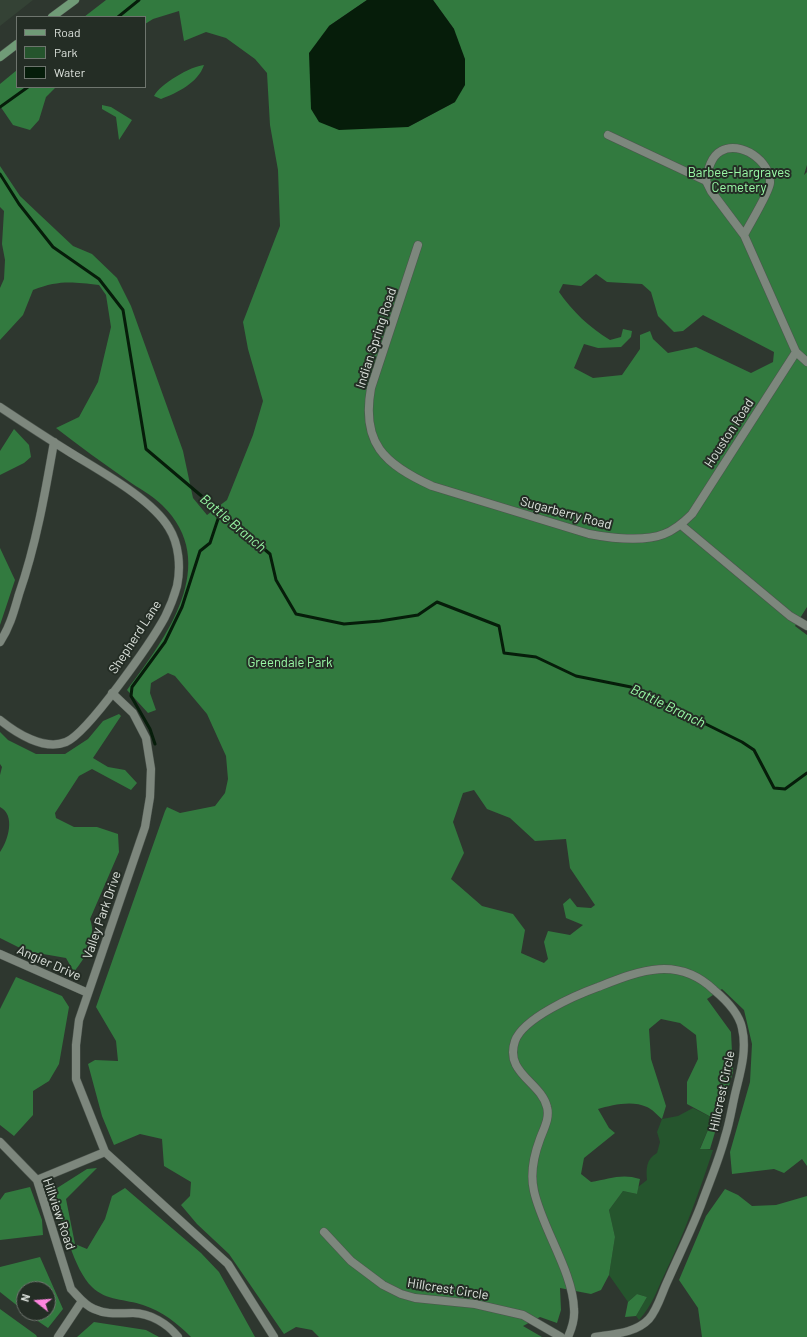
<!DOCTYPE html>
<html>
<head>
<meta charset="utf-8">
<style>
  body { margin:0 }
  #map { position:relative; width:807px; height:1337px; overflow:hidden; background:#2e372f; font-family:Barlow,sans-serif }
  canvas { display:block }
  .legend { position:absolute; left:16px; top:16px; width:130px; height:72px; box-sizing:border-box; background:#242d25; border:1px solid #6e756e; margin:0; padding:5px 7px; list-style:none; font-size:12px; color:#dce2dc }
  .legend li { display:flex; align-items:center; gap:8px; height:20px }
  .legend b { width:20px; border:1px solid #6e756e }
  .north { position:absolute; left:16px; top:1281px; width:40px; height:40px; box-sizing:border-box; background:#242d25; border:1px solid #6e756e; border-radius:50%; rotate:287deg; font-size:11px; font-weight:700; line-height:16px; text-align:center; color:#dce2dc }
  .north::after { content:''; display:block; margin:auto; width:14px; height:18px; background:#fe85df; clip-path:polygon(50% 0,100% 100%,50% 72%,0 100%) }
</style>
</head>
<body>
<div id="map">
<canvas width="807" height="1337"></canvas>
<ul class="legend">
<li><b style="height:5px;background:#709b77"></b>Road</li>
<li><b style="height:11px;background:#25552d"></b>Park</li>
<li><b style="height:11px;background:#061d0a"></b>Water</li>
</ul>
<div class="north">N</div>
</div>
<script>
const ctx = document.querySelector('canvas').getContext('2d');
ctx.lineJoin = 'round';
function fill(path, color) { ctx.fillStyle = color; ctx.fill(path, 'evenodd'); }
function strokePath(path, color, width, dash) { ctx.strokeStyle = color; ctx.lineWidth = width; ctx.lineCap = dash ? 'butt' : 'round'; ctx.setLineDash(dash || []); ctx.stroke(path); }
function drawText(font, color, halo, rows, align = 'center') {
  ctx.font = font + ' Barlow,sans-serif'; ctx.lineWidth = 4; ctx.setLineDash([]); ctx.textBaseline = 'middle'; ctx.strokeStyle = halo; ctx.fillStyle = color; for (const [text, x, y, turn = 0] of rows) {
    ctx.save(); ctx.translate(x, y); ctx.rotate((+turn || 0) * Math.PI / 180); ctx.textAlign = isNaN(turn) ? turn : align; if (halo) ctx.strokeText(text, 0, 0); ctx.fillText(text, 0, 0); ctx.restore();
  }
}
fill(new Path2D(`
  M0,0h33l-33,26z`), '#344235');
fill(new Path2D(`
  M693,1108l20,10 -13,30 13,2c-14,42 -28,82 -47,121 -8,17 -14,35 -27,49l-3,-4 11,-19 -10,-3 -9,8 -19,-27 6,-38 -6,-27 14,-19 14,3 1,-7 9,-7c-1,-11 -1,-21 10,-27l3,-11 -3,-10 5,-13 16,-3z`), '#25552d');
fill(new Path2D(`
  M106,0h261l-38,26 79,101 47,-25 -1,-73 -21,-29h374v165l-3,10 3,-3v435l-12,19 12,9v531l-5,-7 -18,14 -10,-4 -42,5 -2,-22 20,-70 2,-38 -8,-34 -22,-21 -15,10 24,33 2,40 -23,77h-10l13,-31 -26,-14v-22l11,-23 -2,-24 -16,-12 -19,-4 -12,10 2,30 15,47 -4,13c-5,-4 -10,-10 -15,-12 -15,-7 -35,-2 -49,2l11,19 6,5 -31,25 -3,16 10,8c18,-3 31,-9 49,-3l-3,15 -14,-3 -14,19 6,27 -6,38 -8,15 -10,4 -31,-6 1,22 -4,13 -17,-6 -17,9 19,11h-223l-7,-7 -16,-3 -12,7 -55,-80 -32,-30 -16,-19 9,-9 1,-14 -27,-16 -2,-27 -22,-5 -26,11 -12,-29 -14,-52 7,-4 23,1 -2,-20 -20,-34 69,-196 2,-4 13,6 35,-7 10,-13 3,-14 -2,-23 -19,-42 -32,-38 -7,-3 -17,10 -1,10 6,17 -8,3 -21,-23c39,-52 95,-127 35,-185 -10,-10 -24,-17 -35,-25 -24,-17 -48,-34 -71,-52l23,-11 19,-35 13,-55 -5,-32 -7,-10c-27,-3 -40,-5 -66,5l-10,25 -23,25v-52l4,-9 1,-19 -3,-16 2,-33 -4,-4v-41l20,30 19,18 34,32 19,8 25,24 14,28 52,145 10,47 14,17 20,-15 26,-65 10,-34 -15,-52 -5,-27 37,-96 -2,-56 -8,-45 -3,-52 -12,-14 -29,-21 -20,-6 -22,9 -5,-30 -26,8 -8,5v-7h-61zM596,274l11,8 35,2 9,8 7,24 16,16 9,-1 20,-16 71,37 -1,10 -22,11 -55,-26 -28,6 -15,-14 -3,-8 -10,4v14l-18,26 -29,3 -19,-10 10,-24 14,4 23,-1 10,-10 1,-6 -9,-2 -2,8 -11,3c-20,-12 -38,-29 -51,-48l4,-8 18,2zM474,790l13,19 23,9 25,23 31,-2 4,29 25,37 -4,3 -14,-1 -7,-9 -7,6 3,14 17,7 -13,10 -22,-4 -4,11 4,17 -4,4 -23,-10 4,-23 -12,-16 -31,-8 -31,-27 13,-26 -11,-31 10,-29z
  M204,65c-6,18 -27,28 -43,34l-7,-3c6,-12 37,-30 50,-31z
  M17,70v17h39l-10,10 -7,23 -9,10 -17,-5 -13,-19v-22z
  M102,105l9,2 21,13 -13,20 -3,-23 -14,-8z
  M14,429l15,16 2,12 -7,6 -24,12v-24z
  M0,548l15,32 -15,45z
  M119,714l2,2 -28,42 15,9 17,3 12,13 -6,7 -39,-21 -13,7 -24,37 1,5 18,9h23l21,7 1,18 -29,67c7,21 -3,36 -16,53l-8,-14 -40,-7 -26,-13v-86c8,-11 16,-37 0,-45v-32l2,-8 -2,-3v-32l8,8 28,14h29l23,-15 15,-18z
  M16,977l46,19 7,11 -10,57 -10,17 -16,10v24l-19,21 -14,-11v-116z
  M97,1168l-31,31 9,45 12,5 18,-30 7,-23 13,-8 76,65 18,19 36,65h-64c-15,-15 -28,-25 -48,-32 -17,-6 -37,-4 -51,-18 -18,-17 -29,-64 -38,-89v-8l33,-21z
  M30,1187l12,33 1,15 -43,5v-40l5,-7z
  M725,1189l13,6 14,11 24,-1 31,-9v141h-105l-4,-29 -19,-28 27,-64z
  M40,1257l23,52 -15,19 -22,-15h22v-24h-24v22l-24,-19v-25z
  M637,1294l10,3 -11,19 -11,1 3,-15z
  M0,1309l36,26 1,2h-37z
  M94,1322l52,8 13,7h-82z`), '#327a3f');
fill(new Path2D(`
  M367,0h66l21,29 11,30v26l-10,17 -47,25 -69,3 -20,-8 -8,-13 -2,-56 20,-27z`), '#061d0a');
strokePath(new Path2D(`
  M118,17l21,-17
  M0,107l28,-20
  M0,174l19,30 34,43 46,32 24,31 23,139 124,105 6,26 20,34 48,10 36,-3 38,-6 19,-13 62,24 5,27 32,4 40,19 55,11 111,55 12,8 20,38 11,1 22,-16
  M155,744l-5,-15 -19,-33 1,-9 33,-45 17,-35 18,-56 10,-8 9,-27v-5`), '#061d0a', 3);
const minor = new Path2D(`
  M608,135l98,46 5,10 33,44
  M706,181c2,-10 4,-24 15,-30 19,-11 50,10 49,32 0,8 -21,42 -26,52l52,117 11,10
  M418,245l-47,143c-10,55 13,76 61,98l157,48c21,4 55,8 75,0 11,-4 20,-12 28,-20l104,-162
  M0,407c24,16 47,31 71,46 29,18 81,46 98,75 10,16 12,39 8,58 -3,11 -7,21 -12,31 -13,24 -77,116 -99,125 -22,9 -50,-9 -66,-22
  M681,525l109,91 17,10
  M0,642c10,-15 14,-31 19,-48 17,-49 26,-100 35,-152
  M112,693l21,20 13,25 5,31 -1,28 -5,30 -66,193 -3,25v34l29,73 123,112 46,73
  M0,954l88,39
  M0,1142l37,38 34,109c7,7 13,16 23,20 13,6 25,4 39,4 17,0 35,11 45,24
  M37,1180l68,-28
  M324,1232l27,29 32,24 18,9 14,4 60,6 48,11 38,22
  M58,1337l24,-36
  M568,1337c4,-9 7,-18 6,-28 -1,-37 -32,-81 -40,-118 -4,-17 0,-36 6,-52 4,-11 10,-21 7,-32 -6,-25 -43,-34 -32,-66 8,-23 61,-46 83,-54 41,-16 79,-32 116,3 12,10 25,23 28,38 5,21 -1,42 -6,62 -4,16 -6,32 -11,47 -6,23 -16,46 -24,68 -10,26 -22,50 -33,75 -6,12 -10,29 -19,39 -13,14 -35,15 -54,18`);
const secondary = new Path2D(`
  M52,17l23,-17
  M0,57l17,-13`);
strokePath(minor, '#4d554e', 9);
strokePath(secondary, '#4d554e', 9);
strokePath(minor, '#7d877d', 8);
strokePath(secondary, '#709b77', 8);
drawText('13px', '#9afaa7', '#242d25', [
  ["Barbee-Hargraves",739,173],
  ["Cemetery",739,188],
  ["Greendale Park",290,663]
]);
drawText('13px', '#dce2dc', '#242d25', [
  ["Indian Spring Road",376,338,-72],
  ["Houston Road",729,433,-57],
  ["Sugarberry Road",566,513,15],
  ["Shepherd Lane",135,637,-57],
  ["Valley Park Drive",102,915,-71],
  ["Angier Drive",49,963,24],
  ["Hillcrest Circle",722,1091,-78],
  ["Hillview Road",59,1214,71],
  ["Hillcrest Circle",448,1289,9]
]);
drawText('italic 14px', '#97f7a4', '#242d25', [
  ["Battle Branch",233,523,40],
  ["Battle Branch",668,706,26]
]);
</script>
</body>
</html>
